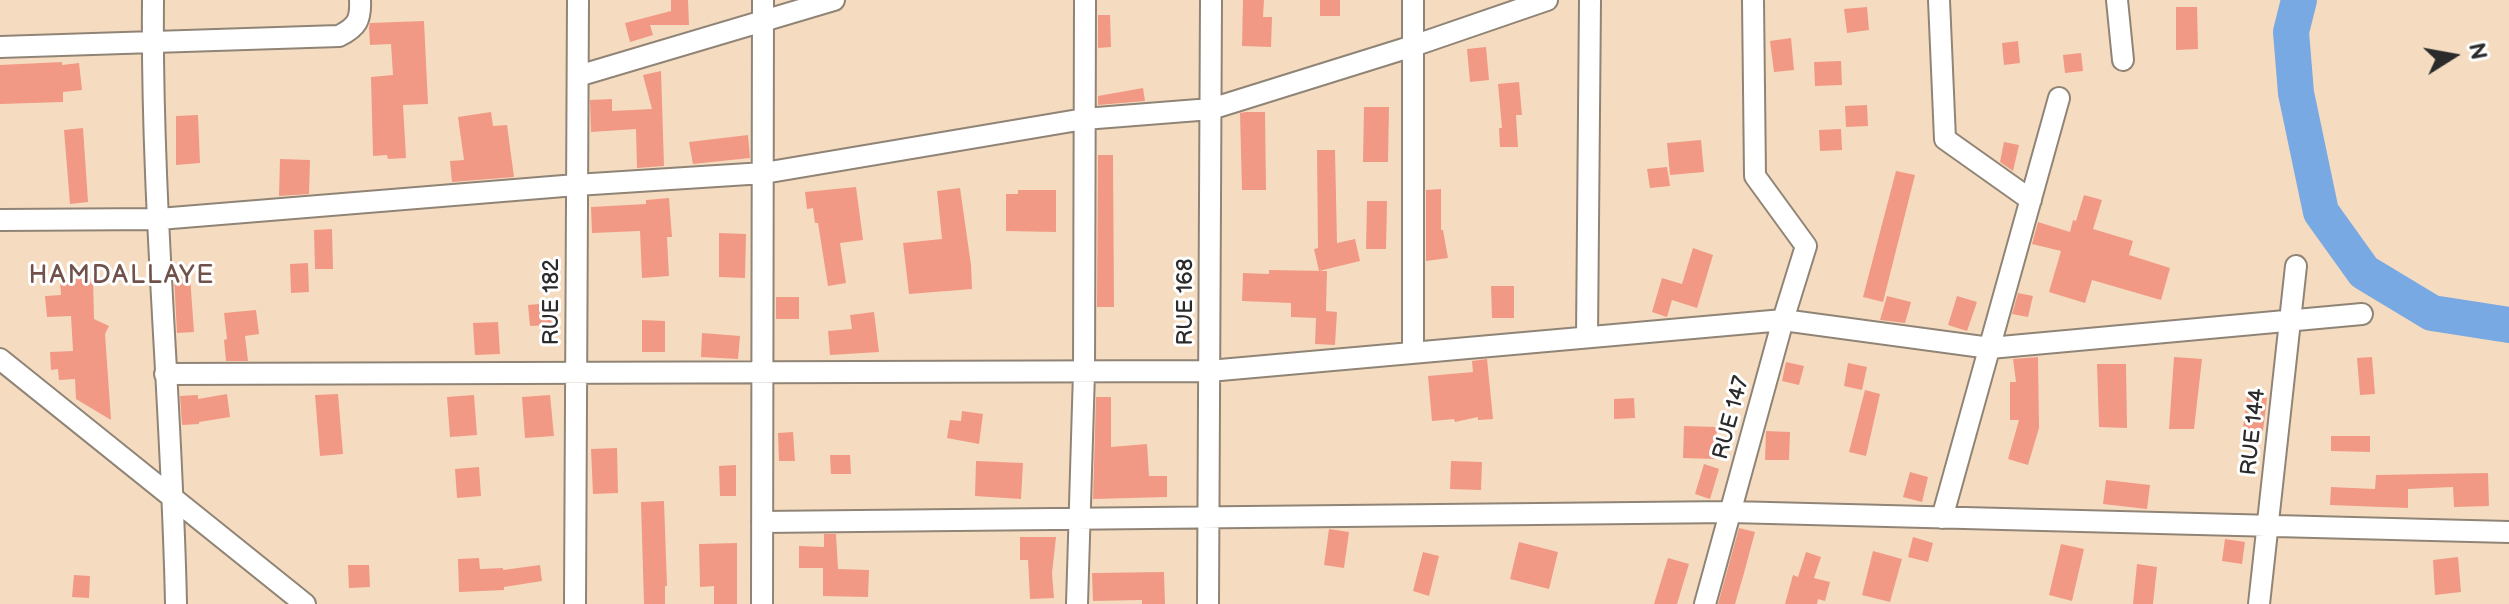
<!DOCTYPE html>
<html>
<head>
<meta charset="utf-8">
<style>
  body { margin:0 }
  #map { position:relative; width:2509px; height:604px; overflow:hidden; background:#f5dcc0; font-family:"Balsamiq Sans",sans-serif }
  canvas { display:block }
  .north { position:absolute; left:2413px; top:16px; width:80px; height:80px; -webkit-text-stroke:6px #fff; paint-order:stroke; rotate:79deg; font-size:22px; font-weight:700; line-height:32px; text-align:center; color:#2b2b2b }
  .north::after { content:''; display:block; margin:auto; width:28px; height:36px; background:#2b2b2b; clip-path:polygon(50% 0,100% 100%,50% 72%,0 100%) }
</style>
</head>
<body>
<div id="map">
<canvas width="2509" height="604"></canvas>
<div class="north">N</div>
</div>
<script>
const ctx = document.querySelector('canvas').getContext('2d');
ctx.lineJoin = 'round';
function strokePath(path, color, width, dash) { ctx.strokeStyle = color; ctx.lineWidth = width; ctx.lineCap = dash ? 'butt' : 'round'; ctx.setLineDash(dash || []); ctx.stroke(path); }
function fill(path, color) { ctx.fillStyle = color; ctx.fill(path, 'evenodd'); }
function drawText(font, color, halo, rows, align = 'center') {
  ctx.font = font + ' "Balsamiq Sans",sans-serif'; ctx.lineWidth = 6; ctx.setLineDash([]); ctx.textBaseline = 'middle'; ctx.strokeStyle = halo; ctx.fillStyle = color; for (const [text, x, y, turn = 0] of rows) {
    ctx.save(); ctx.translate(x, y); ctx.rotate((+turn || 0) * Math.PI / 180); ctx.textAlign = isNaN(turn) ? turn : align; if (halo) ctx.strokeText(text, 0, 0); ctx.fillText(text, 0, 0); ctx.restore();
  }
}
strokePath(new Path2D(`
  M2299,0l-8,32 5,61 25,119 43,60 68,41 77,12`), '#79a9e3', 36);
fill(new Path2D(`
  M671,0h17l1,25h-39l3,10 -23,7 -5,-19 46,-12z
  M1243,0h21l-1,17h9l-1,30 -29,-1z
  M1320,0h20v16h-20z
  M1867,7l2,23 -22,3 -3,-24z
  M2176,7h21l1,42 -22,1z
  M1098,15h12l1,32 -13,1z
  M424,21l4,83 -25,1 3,53 -18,1 -1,-4 -14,1 -2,-79 22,-2 -2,-31 -21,1 -1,-18 1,-4z
  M1791,38l3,32 -20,2 -4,-31z
  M2018,41l2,22 -16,2 -2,-22z
  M1486,47l3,33 -19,2 -3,-33z
  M2081,53l2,18 -18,2 -2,-18z
  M1841,61l1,24 -27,1 -1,-24z
  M62,62v3l17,-2 3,27 -19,2v10l-63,2v-39z
  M661,71l3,95 -27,2 -1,-39 -45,3 -1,-32 22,-1v12l40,-2 -9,-34z
  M1519,82l3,33h-6l2,32h-18l-1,-19h3l-4,-44z
  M1143,88l2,13 -47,4v-9z
  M1867,105l1,21 -22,1 -1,-21z
  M1364,107h25l-1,55h-25z
  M491,112l2,14 14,-1 7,52 -62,5 -2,-21 14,-1 -6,-43z
  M1246,112h19l1,78h-24l-2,-77z
  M198,115l2,48 -24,2v-49z
  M83,128l5,74 -18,2 -6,-74z
  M1841,129l1,21 -22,1 -1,-21z
  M748,135l2,23 -57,6 -4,-22z
  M1701,140l3,32 -34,3 -3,-32z
  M2004,142l15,3 -6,26 -13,-9z
  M1317,150h18l2,93 18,-4 5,22 -41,10 -5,-22 4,-1z
  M1098,155h15l1,152h-17z
  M280,159l30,1 -1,34 -30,2z
  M1667,167l3,19 -20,2 -3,-19z
  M1896,171l19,4 -32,127 -20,-5z
  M856,187l7,53 -23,3 6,40 -18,3 -10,-63h-3l-2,-15 -6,1 -2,-17z
  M960,188l11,77 1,24 -63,5 -6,-51 39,-4 -5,-48z
  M1441,189v41h2l5,28 -22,3v-71z
  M1018,190h38v42l-50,-1v-37h12z
  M2084,195l18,5 -9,29 40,12 -4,14 41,13 -9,32 -69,-20 -7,23 -36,-11 12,-41 -29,-7 6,-22 32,10 3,-12 3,1z
  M669,198l3,39h-5l2,39 -27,2 -2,-47 -48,2 -1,-26 55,-3v-4z
  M1367,201h20l-1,48h-20z
  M332,229l1,40h-18l-1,-39z
  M719,233l27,1 -1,44 -26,-1z
  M1693,248l20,7 -16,53 -25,-8 -5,17 -15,-5 10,-34 20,6z
  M308,263l1,29 -18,1 -1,-29z
  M1269,270l58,1 -1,40 11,1 -2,33 -20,-1 1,-26 -25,-1v-14l-49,-2 1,-28 26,1z
  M190,276l4,56 -17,1 -3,-56z
  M93,278l1,41 15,7 -4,8 6,86 -35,-21 -1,-20 -16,1 -1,-11 -7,1 -1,-18 23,-1 -2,-35 -24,1 -2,-21 16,-1 -1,-16z
  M1491,286h23v32h-22z
  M2018,293l15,3 -5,21 -16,-3z
  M1887,296l24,6 -6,21 -25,-3z
  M1957,296l20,6 -10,29 -19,-6z
  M776,297h23v22h-23z
  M550,303l2,22 -22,1 -2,-21z
  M256,310l3,24 -14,2 3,25h-22l-2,-21 3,-1 -3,-26z
  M874,312l5,40 -49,3 -2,-24 24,-2 -2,-14z
  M642,320l23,1v31h-23z
  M498,322l2,32 -25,1 -2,-32z
  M702,333l38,3 -2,23 -37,-2z
  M2038,357l1,71 -11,37 -20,-6 11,-39h-9v-38h6l-3,-23z
  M2174,357l28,2 -8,70h-25z
  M2372,357l3,37 -15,1 -3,-37z
  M1487,359l6,60 -15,1v-3l-23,5 -1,-3 -22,2 -4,-45 45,-4 -1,-11z
  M1786,362l18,4 -5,19 -17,-4z
  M1848,363l19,4 -5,23 -18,-4z
  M2097,364h29l1,64 -28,-1z
  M1865,390l15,4 -14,62 -17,-4z
  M227,394l3,23 -31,5v2l-17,1 -2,-29 18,-1v4z
  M338,394l5,60 -23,2 -5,-61z
  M474,395l3,40 -27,2 -3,-40z
  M550,395l4,41 -29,2 -3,-41z
  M2247,396l20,2 -4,33 -20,-2z
  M1096,397h15v50l36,-3 2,32h18v21l-74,2z
  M1634,398l1,20 -21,1v-20z
  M962,411l21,3 -4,30 -32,-6 3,-18 11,1z
  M1684,426l33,1 -2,32 -32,-1z
  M1766,431l24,1 -1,28h-24z
  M793,432l2,29h-16l-1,-28z
  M2331,436h39v16l-39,-1z
  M617,448l1,45 -25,1 -2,-45z
  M830,455h20l1,19h-20z
  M976,461l47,2 -2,36 -46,-3z
  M1451,461l31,1 -1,28 -31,-1z
  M1704,464l15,5 -9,30 -15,-5z
  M736,465v31h-16l-1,-30z
  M479,467l2,29 -24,2 -2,-29z
  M1910,472l18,5 -6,25 -19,-5z
  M2488,473l1,33 -35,1 -1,-20 -45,2v19l-78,-3 1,-18 44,2 1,-14z
  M2106,480l44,5 -3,24 -44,-5z
  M664,501l3,85h-2v18h-21l-3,-102z
  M1739,528l16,4 -11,41 -9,31h-17z
  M1329,529l20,3 -5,36 -20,-3z
  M824,534h12l2,35 31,1 -1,27 -45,-1v-28h-24v-22l25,1z
  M1020,537h36l-4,36 2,25 -24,1 -2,-39h-8z
  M1913,537l20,6 -5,19 -20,-5z
  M2225,539l20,3 -3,22 -20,-3z
  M1519,542l39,10 -9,37 -39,-10z
  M737,543v61h-23v-18l-14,1 -1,-43z
  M2061,544l23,5 -12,52 -23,-6z
  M1873,551l29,8 -12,43 -28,-7z
  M1423,552l16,4 -10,40 -16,-5z
  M1806,552l15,5 -7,21 16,4 -5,19 -7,-2 -1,5h-32l8,-29 5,2z
  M2458,557l3,35 -26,3 -2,-35z
  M479,558l1,11 23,-1v2l37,-5 2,16 -38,6v3l-45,2 -1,-33z
  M1668,558l21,6 -12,40h-23z
  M2137,564l20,3 -4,37h-20z
  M348,565h21l1,22 -21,1z
  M1164,572l1,32h-23v-4l-49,1 -1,-28z
  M74,575l16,1 -1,22 -17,-1z`), '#f19985');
const street = new Path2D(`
  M153,0c-2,202 19,403 23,604
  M1939,0l6,139 86,61
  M2117,0l6,60
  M0,47l339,-11c18,-9 22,-16 21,-36
  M578,76l256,-76
  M0,220l159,-1 417,-34 188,-12 320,-54 127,-10 202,-63 134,-46
  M1587,337l3,-337
  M1413,353v-353
  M0,359l305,245
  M165,374l1044,-3 574,-51 207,28 372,-34
  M1942,518l117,-420
  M762,522l969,-10 778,20
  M575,604l3,-604
  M762,604l1,-604
  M1077,604l7,-232 1,-372
  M1208,604l3,-604
  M1705,604l78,-284 23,-74 -51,-70 -2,-176
  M2259,604l37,-338`);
strokePath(street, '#908476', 24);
strokePath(street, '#fff', 20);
drawText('22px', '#2b2b2b', '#fff', [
  ["RUE 182",552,302,-90],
  ["RUE 168",1186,302,-90],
  ["RUE 147",1732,418,-75],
  ["RUE 144",2254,432,-84]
]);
ctx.letterSpacing = '2px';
drawText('26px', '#70524a', '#fff', [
  ["HAMDALLAYE",122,276]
]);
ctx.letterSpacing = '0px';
</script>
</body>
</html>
